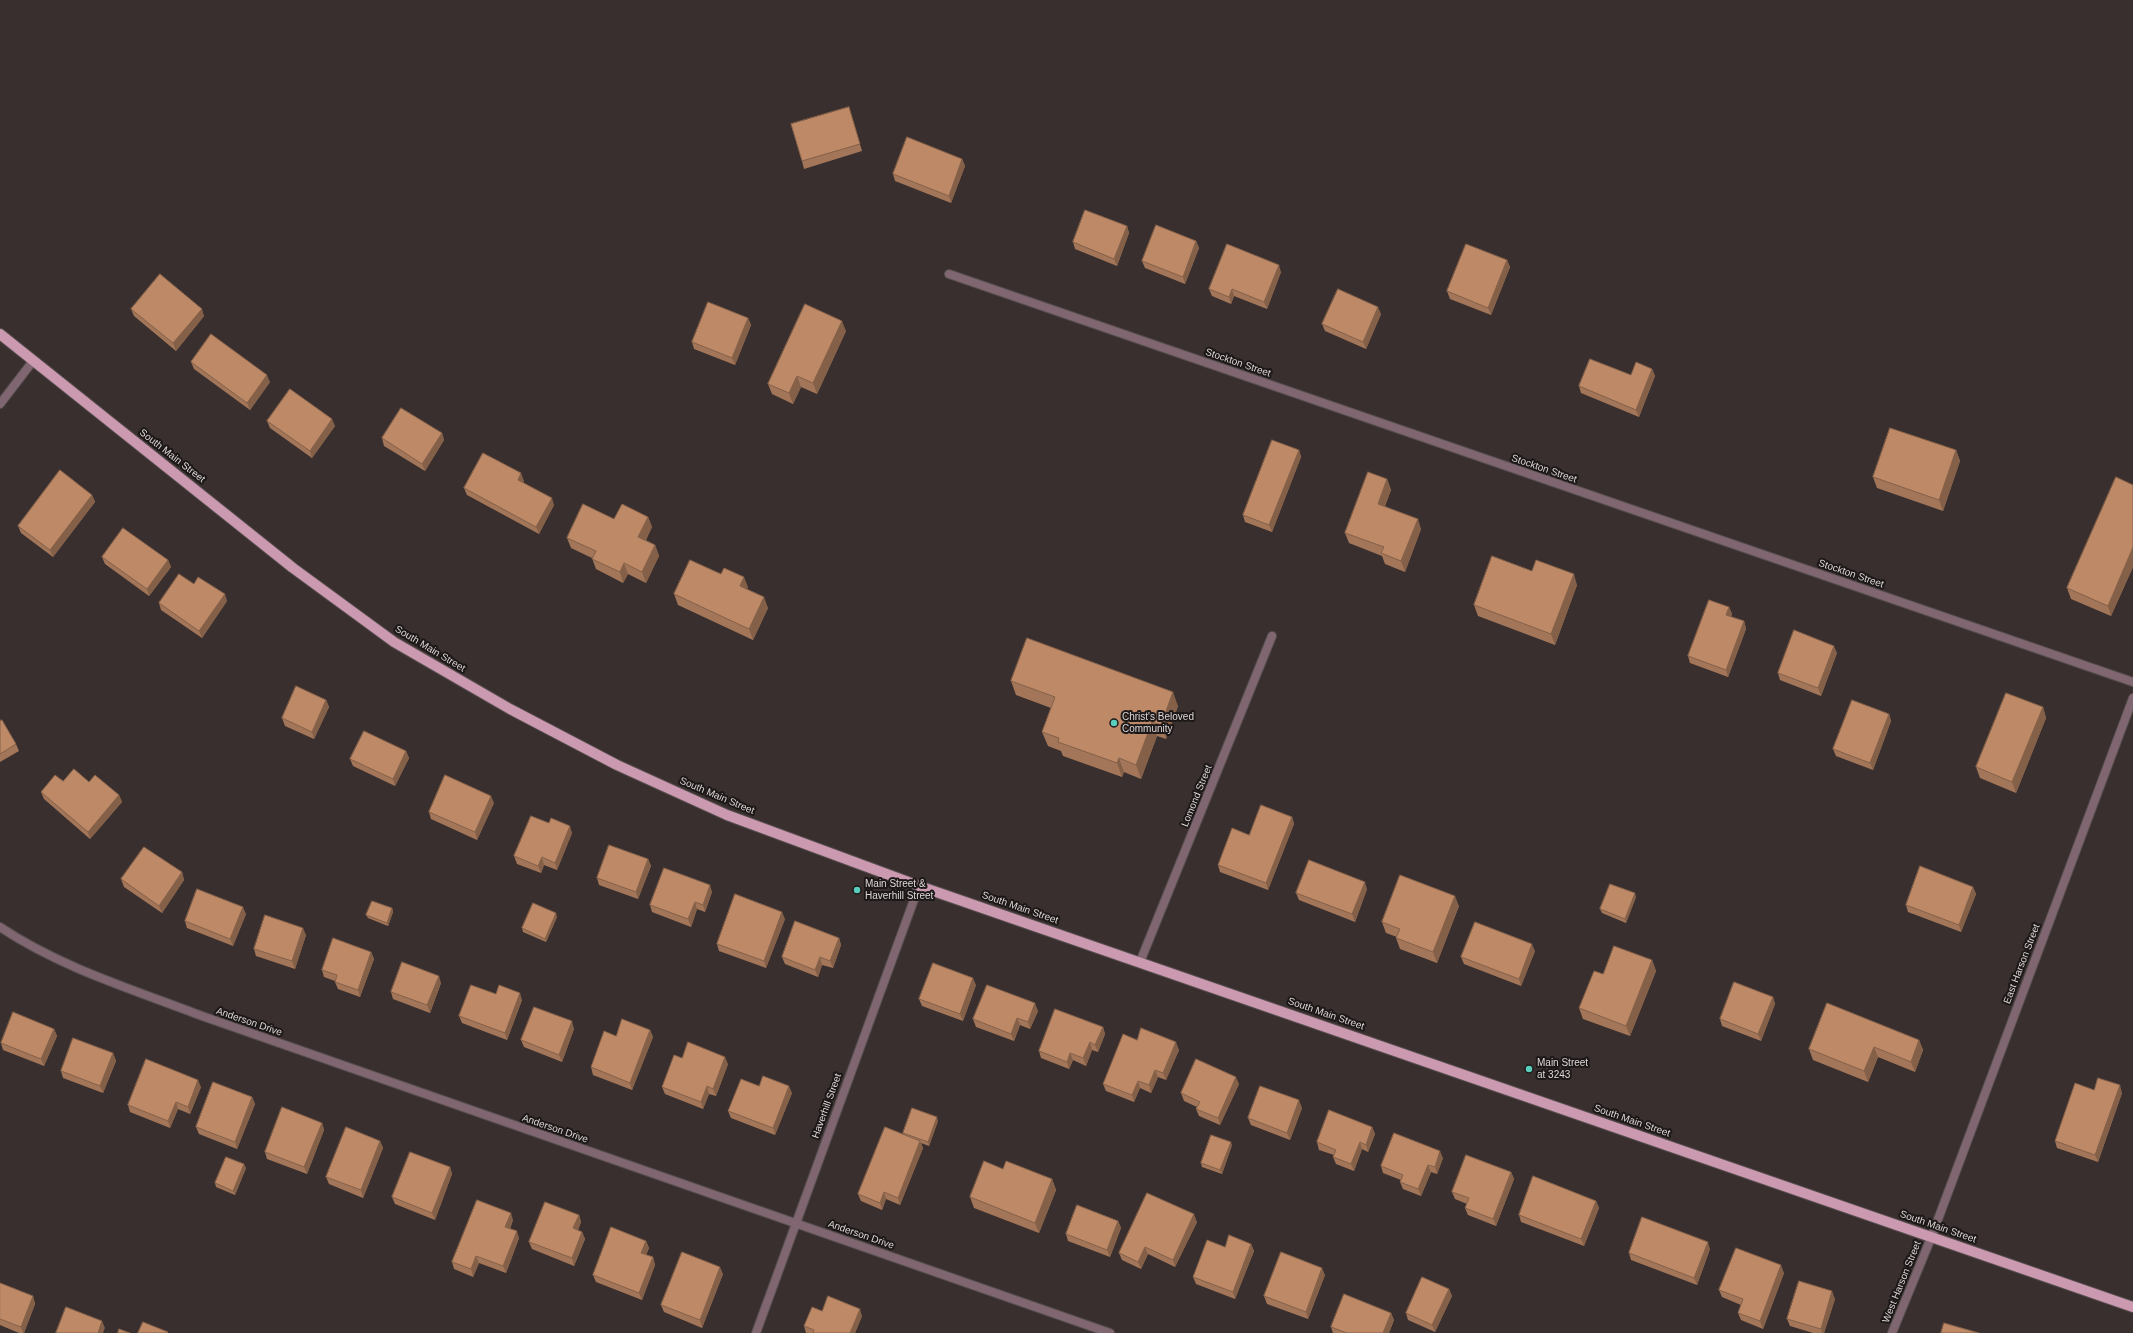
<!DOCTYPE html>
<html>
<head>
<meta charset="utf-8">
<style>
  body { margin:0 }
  canvas { display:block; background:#382f2e }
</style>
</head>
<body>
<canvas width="2133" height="1333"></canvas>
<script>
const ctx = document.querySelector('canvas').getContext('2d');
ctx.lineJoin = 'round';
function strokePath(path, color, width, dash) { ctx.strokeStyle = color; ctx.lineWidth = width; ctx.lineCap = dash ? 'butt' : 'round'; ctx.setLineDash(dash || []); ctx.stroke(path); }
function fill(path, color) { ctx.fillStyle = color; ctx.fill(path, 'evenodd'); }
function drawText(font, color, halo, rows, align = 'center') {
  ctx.font = font + ' Helvetica,sans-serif'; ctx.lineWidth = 4; ctx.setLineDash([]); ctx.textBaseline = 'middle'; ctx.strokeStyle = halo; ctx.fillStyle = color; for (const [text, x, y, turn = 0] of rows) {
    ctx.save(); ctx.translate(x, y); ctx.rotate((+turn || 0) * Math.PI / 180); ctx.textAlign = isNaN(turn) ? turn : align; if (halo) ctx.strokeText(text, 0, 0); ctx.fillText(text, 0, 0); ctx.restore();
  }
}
const street = new Path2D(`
  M949,274l1184,408
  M0,404l33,-43
  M0,927c61,41 135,63 202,89l908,317
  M1140,962l132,-326
  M756,1333l163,-447
  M1892,1333l39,-95 202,-540`);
const primary = new Path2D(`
  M0,334l293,234 101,74 116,67 107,56 110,50 192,71 1214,421`);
strokePath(street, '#564d4d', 10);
strokePath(primary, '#564d4d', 12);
strokePath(street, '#7f6671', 8);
strokePath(primary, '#cb99b0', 10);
fill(new Path2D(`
  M851,114l11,37 -58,18 -2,-8z
  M962,159l3,7 -14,37 -56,-22 -2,-7z
  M1127,226l2,7 -12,33 -42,-17 -2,-7z
  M1196,241l3,7 -14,36 -40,-16 -3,-7z
  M1507,260l3,7 -19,48 -41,-16 -3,-8z
  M1281,272l-14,37 -33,-13 -3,8 -19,-8 -3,-7z
  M131,309l73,7 -28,35 -42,-35z
  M1381,314l-15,35 -41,-18 -3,-7z
  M748,318l3,7 -16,40 -41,-16 -2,-7z
  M846,331l-29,63 -16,-7 -8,17 -21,-10 -4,-10z
  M191,362l79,20 -20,28 -56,-41z
  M1652,369l3,7 -16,41 -58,-24 -2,-7 52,-11z
  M267,421l68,5 -23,32 -42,-30z
  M442,433l2,7 -19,31 -41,-25 -2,-8z
  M1299,450l2,7 -29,75 -27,-10 -2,-7z
  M1956,450l4,11 -17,50 -66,-23 -4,-11z
  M1387,479l4,11 -6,16 36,23 -16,43 -20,-8 -3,-8 -33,-13 -4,-10z
  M524,481l-1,1 31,23 -15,29 -72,-39 -3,-7z
  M2133,485v82l-22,49 -40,-17 -4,-11z
  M92,495l3,7 -42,55 -32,-24 -3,-7z
  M648,517l4,10 -6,13 9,5 4,11 -13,27 -18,-9 -5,9 -27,-14 -4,-11 -21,-10 -4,-10 47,-19z
  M102,557l66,3 3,7 -22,29 -44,-32z
  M1532,571l45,14 -22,60 -77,-29 -4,-11z
  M194,584l33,17 -25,37 -41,-28 -2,-7z
  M748,587l-1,2 21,19 -15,32 -75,-35 -4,-11z
  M1729,607l3,7 -1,3 13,4 2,8 -18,48 -38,-14 -2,-7z
  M1837,653l-16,43 -41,-16 -2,-7z
  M1011,681l167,25 -12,33 -9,-3 -16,43 -17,-7 -2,5 -59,-21 -2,-5 -13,-5 -6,-14 9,-24 -35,-13z
  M326,700l3,7 -15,32 -29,-13 -3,-8z
  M2043,707l3,11 -30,75 -36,-15 -4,-11z
  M1889,714l2,7 -18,49 -37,-14 -3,-7z
  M0,721l16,23 3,7 -19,11z
  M406,751l3,7 -14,28 -42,-20 -3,-7z
  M63,781l56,14 3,7 -32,37 -46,-40 -3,-7z
  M494,803l-17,37 -46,-21 -2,-7z
  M1292,817l2,7 -26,66 -48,-18 -2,-7 31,-30z
  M572,833l-15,37 -13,-5 -3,8 -24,-9 -3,-8z
  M648,859l3,7 -13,33 -39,-14 -2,-7z
  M182,872l2,8 -22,33 -38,-26 -3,-8z
  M1973,887l3,7 -15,38 -53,-20 -2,-7z
  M1367,889l-12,33 -56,-22 -3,-7z
  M712,892l-7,20 -8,-3 -6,18 -39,-15 -2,-7z
  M1636,897l-10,26 -24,-10 -2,-4z
  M1459,906l-22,57 -37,-14 -4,-11 1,-1 -11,-4 -4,-11z
  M392,908l1,4 -5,14 -20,-8 -2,-3z
  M246,914l-13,32 -46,-18 -2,-7z
  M557,917l-11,25 -23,-10 -1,-4z
  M785,919l-19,49 -47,-17 -2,-7z
  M306,935l-11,34 -39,-13 -2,-7z
  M839,938l2,7 -8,23 -11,-3 -4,12 -33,-13 -3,-7z
  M1535,951l-14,35 -57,-22 -3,-7z
  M371,952l3,7 -14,38 -22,-8 -3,-7v-1l-11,-4 -2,-7z
  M1652,960l4,11 -26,65 -47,-17 -4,-11 24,-34z
  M441,983l-11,30 -37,-14 -2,-7z
  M976,985l-13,36 -41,-15 -3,-7z
  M496,994l26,6 -15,40 -45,-17 -3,-7z
  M1773,997l2,7 -14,37 -39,-15 -2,-7z
  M1038,1011l-8,18 -10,-4 -6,16 -38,-14 -3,-8z
  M1103,1027l2,7 -7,18 -6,-2 -6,16 -13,-6 -4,9 -28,-11 -2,-7z
  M54,1029l3,7 -13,30 -41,-16 -2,-7z
  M574,1029l-12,33 -38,-15 -3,-7z
  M650,1030l3,7 -21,53 -39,-15 -2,-8 25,-31z
  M1137,1040l42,10 -13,30 -8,-3 -7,16 -11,-5 -6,14 -28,-11 -3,-7z
  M1919,1040l4,10 -8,22 -37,-15 -10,25 -55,-22 -4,-11z
  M113,1053l3,8 -13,32 -40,-15 -2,-7z
  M682,1058l46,6 -12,32 -7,-2 -6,15 -38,-15 -3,-7z
  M1239,1084l-19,41 -21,-9 -3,-7 1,-2 -13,-6 -3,-8z
  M759,1086l33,7 -17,42 -44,-17 -3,-7z
  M201,1087l-11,27 -12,-5 -8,19 -40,-16 -2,-7z
  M2094,1090l28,3 -24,69 -41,-14 -2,-7z
  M252,1097l3,7 -18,45 -38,-15 -3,-7z
  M1302,1108l-12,32 -39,-15 -3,-7z
  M938,1121l-9,25 -8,-3 2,5 -23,57 -14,-6 -4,11 -21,-9 -3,-7 45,-60v-1z
  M322,1123l2,7 -17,44 -40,-15 -2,-7z
  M1372,1127l3,7 -7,18 -6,-3 -8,22 -18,-7 -3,-7 1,-2 -15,-5 -2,-8z
  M380,1141l3,7 -20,50 -34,-14 -3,-7z
  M1232,1145l-10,29 -20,-7 -1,-4z
  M1443,1158l-6,16 -6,-2 -10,24 -18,-7 -3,-7 1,-2 -18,-7 -2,-7z
  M450,1167l2,7 -17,46 -40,-16 -3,-7z
  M246,1168l-11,27 -19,-8 -1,-4z
  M1003,1169l49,10 4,11 -17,43 -65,-25 -4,-11z
  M1511,1172l3,7 -18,47 -28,-11 -3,-7 2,-4 -12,-5 -3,-7z
  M1596,1201l3,7 -15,38 -63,-24 -2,-7z
  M579,1215l2,7 -3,8 4,2 3,7 -11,27 -42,-17 -3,-7z
  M513,1220l-3,9 9,9 -13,35 -27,-10 -6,14 -19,-8 -2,-7z
  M1118,1221l3,7 -11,29 -42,-16 -2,-7z
  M1197,1222l-22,45 -27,-13 -7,15 -19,-9 -3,-7z
  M646,1241l3,7 -3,7 7,2 2,8 -13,35 -46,-18 -3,-7z
  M1251,1244l3,7 -19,48 -39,-15 -3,-7 32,-30z
  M1710,1249l-13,36 -66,-25 -2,-7z
  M1784,1273l-21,56 -22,-9 -3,-7 3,-8 -19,-8 -3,-7z
  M723,1274l-21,54 -38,-16 -3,-7z
  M1325,1275l-17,44 -41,-15 -3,-8z
  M0,1283l33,13 2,8 -11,29h-5l-19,-8z
  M1449,1289l3,7 -17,36 -27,-12 -2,-7z
  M1835,1299l-11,34h-11l-23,-7 -3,-7z
  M822,1311l40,5 -7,17h-49l-2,-7z
  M1391,1313l3,7 -5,13h-56l-2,-6z`), '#a37659');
fill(new Path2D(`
  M962,159l3,7 -14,37 -2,-7z
  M1127,226l2,7 -12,33 -3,-7z
  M1196,241l3,7 -14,36 -2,-7z
  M1507,260l3,7 -19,48 -3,-7z
  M1279,265l2,7 -14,37 -3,-7z
  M1232,289l2,7 -3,8 -2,-7z
  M1378,307l3,7 -15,35 -3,-7z
  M202,309l2,7 -28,35 -3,-8z
  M748,318l3,7 -16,40 -3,-7z
  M842,321l4,10 -29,63 -4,-11z
  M1652,369l3,7 -16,41 -3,-7z
  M267,375l3,7 -20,28 -3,-7z
  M797,376l4,11 -8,17 -4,-11z
  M332,419l3,7 -23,32 -2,-7z
  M442,433l2,7 -19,31 -3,-7z
  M1299,450l2,7 -29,75 -3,-7z
  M1956,450l4,11 -17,50 -4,-11z
  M521,473l3,8 -4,6 -2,-7z
  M1387,479l4,11 -9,24 -4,-10z
  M92,495l3,7 -42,55 -3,-7z
  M552,498l2,7 -15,29 -3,-7z
  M648,517l4,10 -10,20 -4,-10z
  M1418,519l3,10 -16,43 -4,-11z
  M655,545l4,11 -13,27 -4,-11z
  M2133,547v20l-22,49 -3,-10z
  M168,560l3,7 -22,29 -2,-7z
  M624,563l4,11 -5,9 -3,-11z
  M1574,574l3,11 -22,60 -4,-11z
  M744,577l4,10 -4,9 -4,-10z
  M225,594l2,7 -25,37 -3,-7z
  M764,597l4,11 -15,32 -4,-11z
  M1729,607l3,7 -3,8 -3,-7z
  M1744,621l2,8 -18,48 -2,-7z
  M1834,646l3,7 -16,43 -3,-8z
  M1173,692l5,14 -12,33 -5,-14z
  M326,700l3,7 -15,32 -2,-7z
  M2043,707l3,11 -30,75 -4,-11z
  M1889,714l2,7 -18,49 -3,-7z
  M1152,722l5,14 -16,43 -5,-14z
  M406,751l3,7 -14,28 -2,-7z
  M1119,758l5,14 -2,5 -5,-14z
  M119,795l3,7 -32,37 -2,-7z
  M491,796l3,7 -17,37 -2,-8z
  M1292,817l2,7 -26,66 -2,-7z
  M570,826l2,7 -15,37 -2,-7z
  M542,857l2,8 -3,8 -3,-7z
  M648,859l3,7 -13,33 -2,-7z
  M182,872l2,8 -22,33 -3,-7z
  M1365,882l2,7 -12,33 -3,-8z
  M710,885l2,7 -7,20 -2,-7z
  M1973,887l3,7 -15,38 -2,-7z
  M1635,893l1,4 -10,26 -1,-4z
  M1455,896l4,10 -22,57 -4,-11z
  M695,902l2,7 -6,18 -3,-8z
  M243,907l3,7 -13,32 -3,-7z
  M392,908l1,4 -5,14 -1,-3z
  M782,912l3,7 -19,49 -2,-7z
  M556,913l1,4 -11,25 -1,-3z
  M303,928l3,7 -11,34 -3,-8z
  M839,938l2,7 -8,23 -3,-7z
  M1532,944l3,7 -14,35 -2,-7z
  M371,952l3,7 -14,38 -2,-7z
  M820,957l2,8 -4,12 -3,-7z
  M1652,960l4,11 -26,65 -4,-10z
  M439,976l2,7 -11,30 -3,-8z
  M973,978l3,7 -13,36 -3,-7z
  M520,993l2,7 -15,40 -2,-7z
  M1773,997l2,7 -14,37 -3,-7z
  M1035,1003l3,8 -8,18 -2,-7z
  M1017,1018l3,7 -6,16 -3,-7z
  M572,1021l2,8 -12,33 -3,-7z
  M1103,1027l2,7 -7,18 -3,-7z
  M54,1029l3,7 -13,30 -3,-7z
  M650,1030l3,7 -21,53 -2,-7z
  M1919,1040l4,10 -8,22 -4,-10z
  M1090,1042l2,8 -6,16 -3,-8z
  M1176,1042l3,8 -13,30 -3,-7z
  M1874,1047l4,10 -10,25 -4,-11z
  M113,1053l3,8 -13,32 -3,-7z
  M1070,1053l3,7 -4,9 -2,-7z
  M725,1057l3,7 -12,32 -3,-7z
  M1155,1070l3,7 -7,16 -2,-8z
  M1236,1077l3,7 -19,41 -2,-7z
  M198,1080l3,7 -11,27 -2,-7z
  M1138,1081l2,7 -6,14 -2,-7z
  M2120,1085l2,8 -24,69 -3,-7z
  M707,1086l2,8 -6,15 -2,-7z
  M789,1086l3,7 -17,42 -2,-7z
  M252,1097l3,7 -18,45 -2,-7z
  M1299,1100l3,8 -12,32 -3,-7z
  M176,1102l2,7 -8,19 -2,-7z
  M937,1117l1,4 -9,25 -1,-4z
  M322,1123l2,7 -17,44 -3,-7z
  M1372,1127l3,7 -7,18 -2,-7z
  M380,1141l3,7 -20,50 -2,-8z
  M920,1141l3,7 -23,57 -2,-7z
  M1231,1142l1,3 -10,29 -2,-4z
  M1360,1142l2,7 -8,22 -3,-7z
  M1440,1151l3,7 -6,16 -2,-7z
  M244,1164l2,4 -11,27 -2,-4z
  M1428,1165l3,7 -10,24 -3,-7z
  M450,1167l2,7 -17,46 -3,-7z
  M1511,1172l3,7 -18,47 -3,-7z
  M1052,1179l4,11 -17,43 -4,-10z
  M884,1192l2,7 -4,11 -2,-7z
  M1596,1201l3,7 -15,38 -3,-7z
  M511,1213l2,7 -5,14 -3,-7z
  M1194,1214l3,8 -22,45 -2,-7z
  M579,1215l2,7 -5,14 -3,-8z
  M1118,1221l3,7 -11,29 -3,-7z
  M517,1231l2,7 -13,35 -3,-7z
  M582,1232l3,7 -11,27 -2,-8z
  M646,1241l3,7 -5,12 -3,-7z
  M1708,1242l2,7 -13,36 -3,-7z
  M1251,1244l3,7 -19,48 -2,-7z
  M1145,1247l3,7 -7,15 -3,-7z
  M476,1256l3,7 -6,14 -2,-8z
  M653,1257l2,8 -13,35 -3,-7z
  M1781,1265l3,8 -21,56 -3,-8z
  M720,1267l3,7 -21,54 -2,-8z
  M1322,1268l3,7 -17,44 -2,-7z
  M1449,1289l3,7 -17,36 -3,-7z
  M1832,1291l3,8 -11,34h-2l-1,-4z
  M33,1296l2,8 -11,29h-1l-2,-6z
  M860,1309l2,7 -7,17h-5z
  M1391,1313l3,7 -5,13h-6z
  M102,1321l3,7 -2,5h-5z`), '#846048');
const building = new Path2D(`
  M849,107l11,37 -58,17 -11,-37z
  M907,137l55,22 -13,37 -56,-22z
  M1085,210l42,16 -13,33 -41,-17z
  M1156,225l40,16 -13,36 -41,-16z
  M1227,244l52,21 -15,37 -32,-13 -3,8 -20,-8z
  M1466,244l41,16 -19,48 -41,-17z
  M160,274l42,35 -29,34 -42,-34z
  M1338,289l40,18 -15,35 -41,-18z
  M708,302l40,16 -16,40 -40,-16z
  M805,304l37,17 -29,62 -16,-7 -8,17 -21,-9z
  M211,334l56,41 -20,28 -56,-41z
  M1590,359l41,16 5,-13 16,7 -16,41 -57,-24z
  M290,389l42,30 -22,32 -43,-30z
  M401,408l41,25 -20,31 -40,-26z
  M1890,428l66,22 -17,50 -66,-23z
  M1272,440l27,10 -30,75 -26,-10z
  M483,453l38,20 -3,7 34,18 -16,29 -72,-39z
  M60,470l32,25 -42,55 -32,-24z
  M1368,472l19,7 -9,25 40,15 -17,42 -20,-8 3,-6 -39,-14z
  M2116,477l17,8v62l-25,59 -41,-18z
  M583,504l31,15 8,-15 26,13 -10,20 17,8 -13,27 -18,-9 -4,9 -28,-13 4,-8 -29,-13z
  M123,528l45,32 -21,29 -45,-32z
  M1492,556l40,15 4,-11 38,14 -23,60 -77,-29z
  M690,560l31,14 3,-6 20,9 -4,9 24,11 -15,32 -75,-35z
  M179,574l15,10 4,-7 27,17 -26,37 -40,-28z
  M1709,600l20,7 -3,8 18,6 -18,49 -38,-14z
  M1794,630l40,16 -16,42 -40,-15z
  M1027,638l146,54 -12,33 -9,-3 -16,43 -17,-7 -2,5 -59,-21 1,-4 -17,-6 13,-35 -44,-16z
  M296,686l30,14 -14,32 -30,-14z
  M2006,693l37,14 -31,75 -36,-15z
  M1852,700l37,14 -19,49 -37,-14z
  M2,720l14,24 -16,10v-33z
  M364,731l42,20 -13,28 -43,-20z
  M74,769l15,13 6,-7 24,20 -31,37 -47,-40 14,-17 8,6z
  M445,775l46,21 -16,36 -46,-20z
  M1261,805l31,12 -26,66 -48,-18 14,-37 17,7z
  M531,816l18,7 2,-5 19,8 -15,37 -13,-6 -4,9 -24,-10z
  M609,845l39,14 -12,33 -39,-14z
  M144,847l38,25 -23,34 -38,-27z
  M1309,860l56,22 -13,32 -56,-21z
  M1920,866l53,21 -14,38 -53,-20z
  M664,868l46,17 -7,20 -8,-3 -7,17 -38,-14z
  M1400,875l55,21 -22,56 -37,-14 4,-9 -18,-7z
  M1610,884l25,9 -10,26 -25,-10z
  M197,889l46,18 -13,32 -45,-18z
  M735,894l47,18 -18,49 -47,-17z
  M372,901l20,7 -5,15 -21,-8z
  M533,903l23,10 -11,26 -23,-11z
  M265,915l38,13 -11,33 -38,-12z
  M795,921l44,17 -9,23 -10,-4 -5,13 -33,-13z
  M1475,922l57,22 -13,35 -58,-22z
  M333,938l38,14 -13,38 -23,-8 2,-7 -15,-5z
  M1614,946l38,14 -26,66 -47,-18 15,-37 9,3z
  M402,962l37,14 -12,29 -36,-13z
  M933,963l40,15 -13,36 -41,-15z
  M1734,982l39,15 -15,37 -38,-15z
  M471,985l25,9 3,-9 21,8 -15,40 -46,-17z
  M987,985l48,18 -7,19 -11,-4 -6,16 -38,-15z
  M1827,1003l92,37 -8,22 -37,-15 -10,24 -55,-22z
  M534,1007l38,14 -13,34 -38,-15z
  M1055,1009l48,18 -8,18 -5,-3 -7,16 -13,-5 -3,9 -28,-11z
  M13,1012l41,17 -13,30 -40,-16z
  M622,1019l28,11 -20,53 -39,-16 13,-36 12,5z
  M1141,1028l35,14 -13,31 -8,-3 -6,15 -11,-4 -6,14 -29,-11 20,-50 14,6z
  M73,1038l40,15 -13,33 -39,-15z
  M688,1042l37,15 -12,32 -6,-3 -6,16 -39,-15 12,-32 8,3z
  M146,1059l52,21 -10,27 -12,-5 -8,19 -40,-16z
  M1196,1059l40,18 -18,41 -22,-9 4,-7 -19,-9z
  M763,1076l26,10 -16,42 -45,-17 13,-32 18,7z
  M2098,1078l22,7 -25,70 -40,-14 20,-58 19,7z
  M213,1082l39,15 -17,45 -39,-15z
  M1260,1086l39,14 -12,33 -39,-15z
  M282,1107l40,16 -18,44 -39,-15z
  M912,1108l25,9 -9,25 -25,-9z
  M1329,1110l43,17 -6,18 -6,-3 -9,22 -18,-7 3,-7 -19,-8z
  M346,1127l34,14 -19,49 -35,-13z
  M885,1127l35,14 -22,57 -14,-6 -4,11 -22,-9z
  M1394,1133l46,18 -5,16 -7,-2 -10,24 -18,-7 3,-7 -22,-9z
  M1211,1135l20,7 -11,28 -19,-7z
  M410,1152l40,15 -18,46 -40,-16z
  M1466,1155l45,17 -18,47 -28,-11 4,-10 -17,-6z
  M226,1157l18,7 -11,27 -18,-8z
  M984,1161l19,8 3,-8 46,18 -17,44 -65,-26z
  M1533,1176l63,25 -15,38 -62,-24z
  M1147,1193l47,21 -21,46 -28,-13 -7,15 -19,-9z
  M477,1200l34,13 -6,14 12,4 -14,35 -27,-10 -5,13 -19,-7z
  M545,1202l34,13 -6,13 9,4 -10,26 -43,-16z
  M1077,1205l41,16 -11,29 -41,-16z
  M1642,1217l66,25 -14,36 -65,-25z
  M611,1227l35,14 -5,12 12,4 -14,36 -46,-18z
  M1229,1235l22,9 -18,48 -40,-15 14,-37 18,7z
  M1736,1248l45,17 -21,56 -22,-8 5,-14 -24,-9z
  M682,1252l38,15 -20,53 -39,-15z
  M1281,1252l41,16 -16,44 -42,-16z
  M1422,1277l27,12 -17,36 -26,-12z
  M1799,1281l33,10 -11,38 -34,-10z
  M0,1283l33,13 -12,31 -21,-8z
  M1344,1294l47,19 -8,20h-36l-16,-6z
  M828,1296l32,13 -10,24h-37l1,-3 -10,-4 8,-19 10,4z
  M66,1307l36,14 -4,12h-42z
  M143,1322l25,10 -1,1h-29z
  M1944,1323l35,10h-38z
  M119,1329l11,4h-12z`);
fill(building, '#bd8967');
strokePath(building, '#846048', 1);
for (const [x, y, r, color] of [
  [1114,723,4,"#5acebd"],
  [857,890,4,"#5acebd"],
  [1529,1069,4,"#5acebd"]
]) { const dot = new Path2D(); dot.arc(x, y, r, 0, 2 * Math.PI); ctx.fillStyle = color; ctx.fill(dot); strokePath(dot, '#1d1818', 1.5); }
drawText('10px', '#dfd8d8', '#1d1818', [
  ["Stockton Street",1238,363,19],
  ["South Main Street",172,456,38],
  ["Stockton Street",1544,469,19],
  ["Stockton Street",1851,574,19],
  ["South Main Street",430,649,31],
  ["South Main Street",717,796,23],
  ["Lomond Street",1197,796,-68],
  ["South Main Street",1020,908,19],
  ["East Harson Street",2022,964,-69],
  ["South Main Street",1326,1014,19],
  ["Anderson Drive",249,1022,19],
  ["Haverhill Street",827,1106,-70],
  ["South Main Street",1632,1121,19],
  ["Anderson Drive",555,1129,19],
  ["South Main Street",1938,1227,19],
  ["Anderson Drive",861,1235,19],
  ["West Harson Street",1902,1282,-68]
]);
drawText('10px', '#dfd8d8', '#1d1818', [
  ["Christ's Beloved",1122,717],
  ["Community",1122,729],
  ["Main Street &",865,884],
  ["Haverhill Street",865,896],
  ["Main Street",1537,1063],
  ["at 3243",1537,1075]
], 'left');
</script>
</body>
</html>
